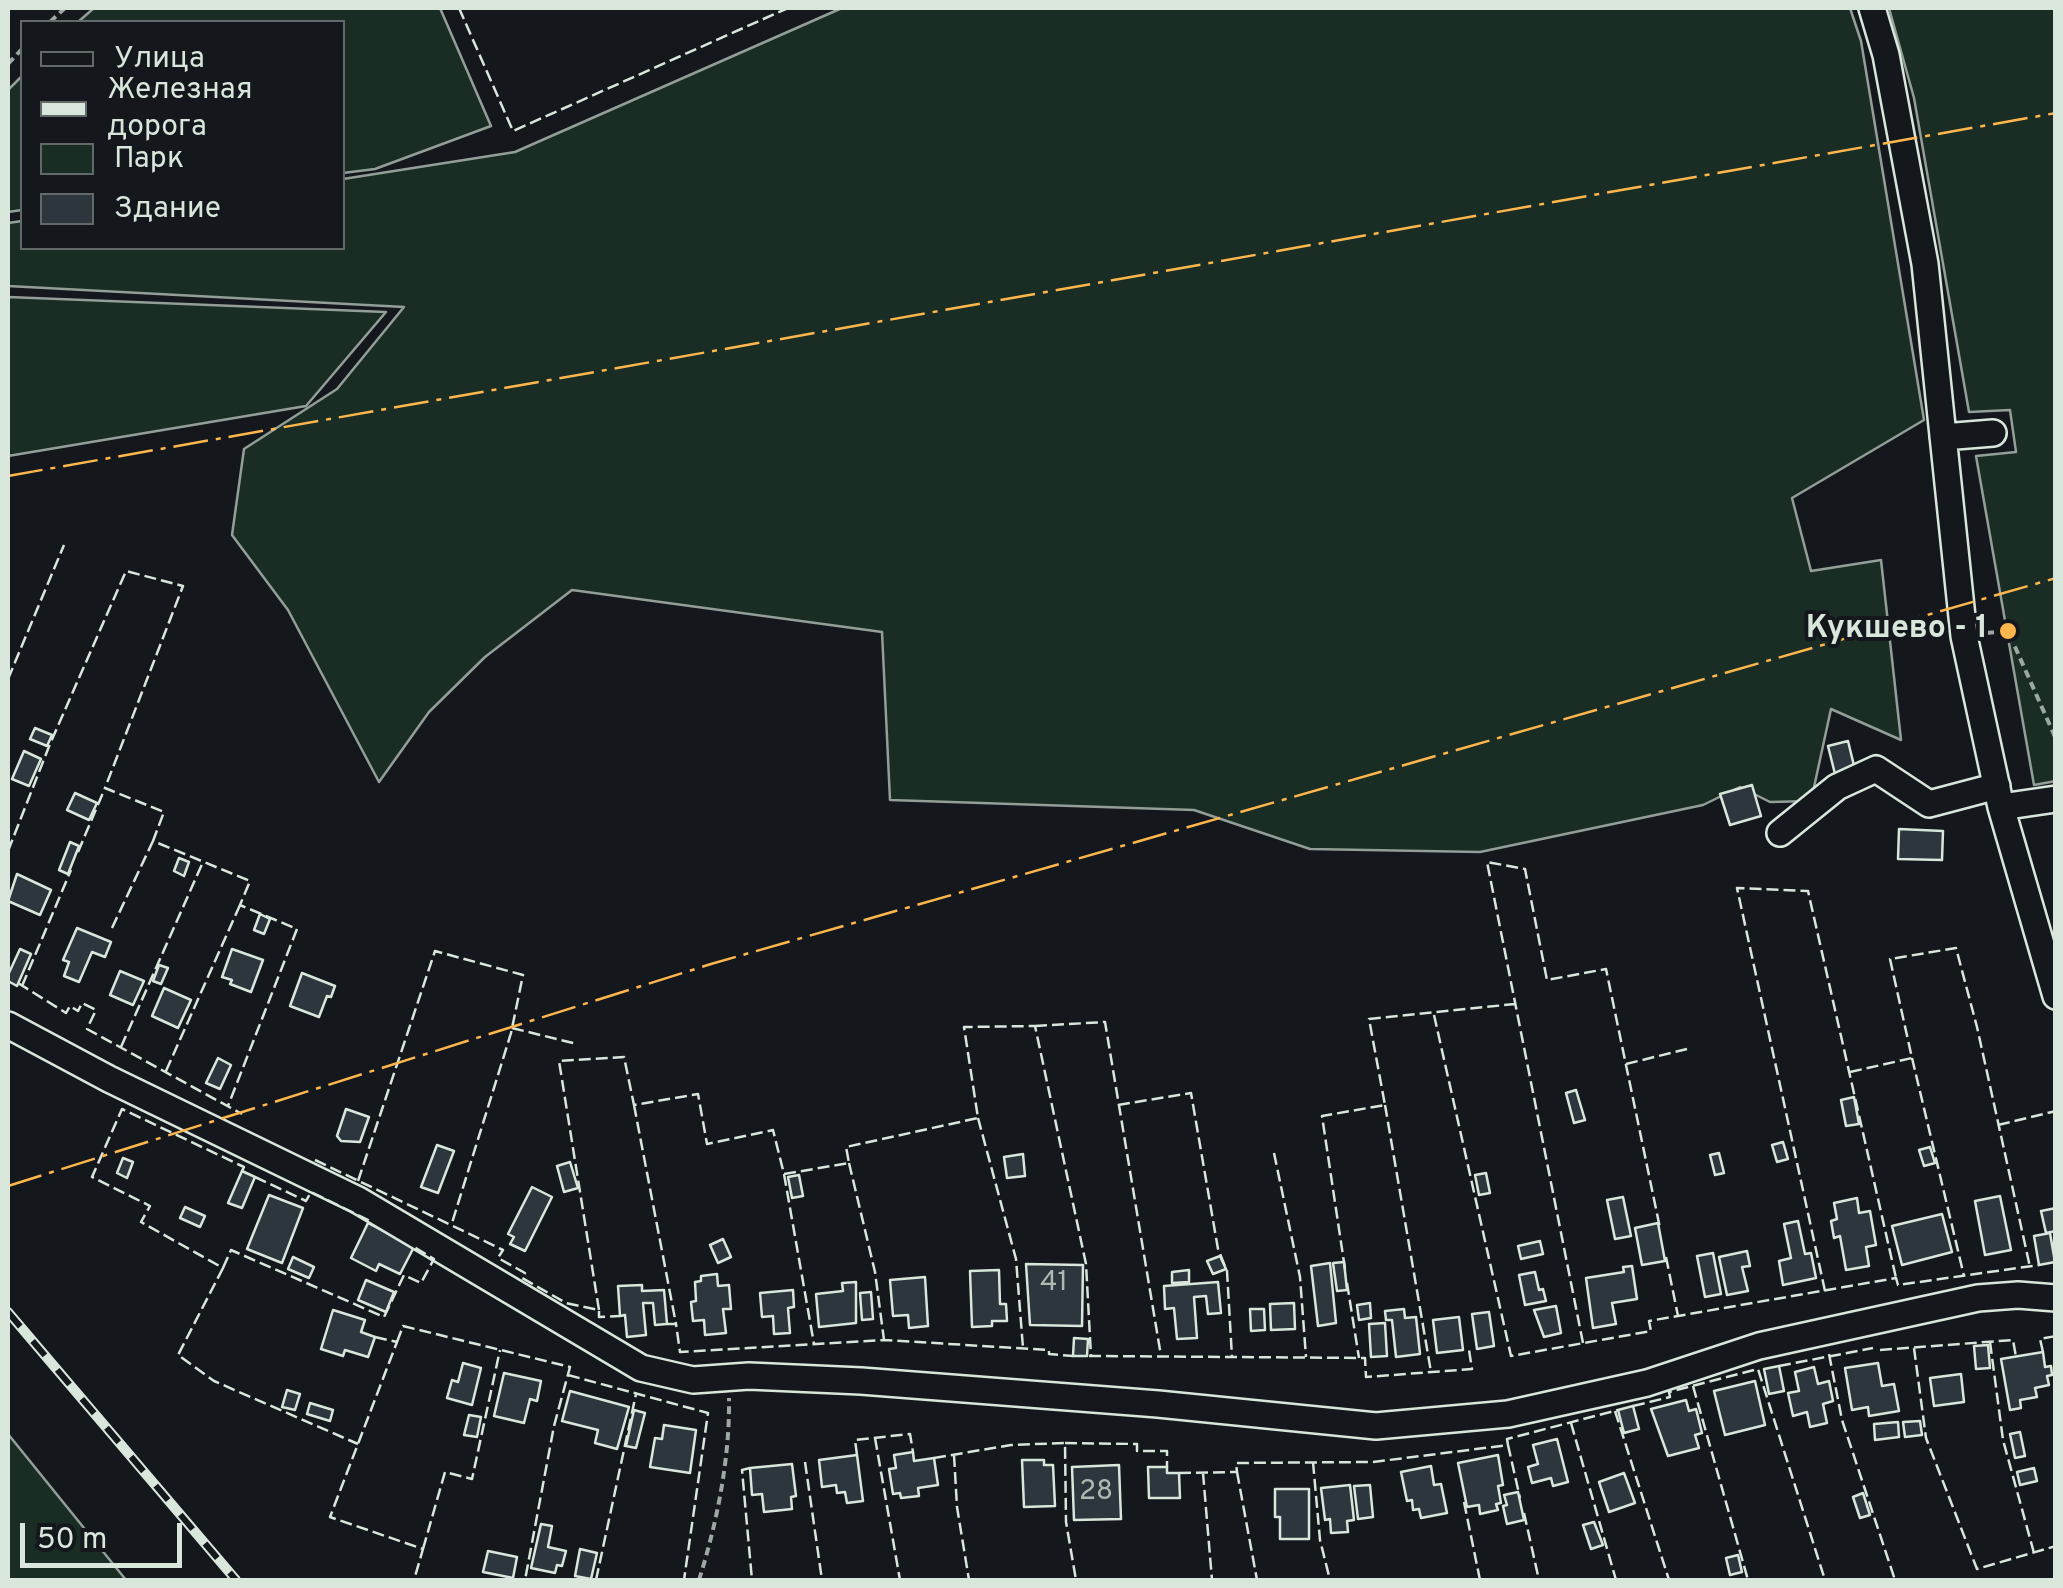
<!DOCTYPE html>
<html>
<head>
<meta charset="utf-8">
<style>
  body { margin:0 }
  #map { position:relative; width:2063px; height:1588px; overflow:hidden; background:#14181c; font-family:Overpass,sans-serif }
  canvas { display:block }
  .frame { position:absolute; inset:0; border:10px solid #d8e6dc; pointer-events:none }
  .legend { position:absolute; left:20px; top:20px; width:325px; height:230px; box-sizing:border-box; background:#14181c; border:2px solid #626a69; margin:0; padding:12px 18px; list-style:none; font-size:30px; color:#d8e6dc }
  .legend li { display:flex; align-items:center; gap:20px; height:50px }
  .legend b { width:50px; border:2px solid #626a69 }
  .scale { position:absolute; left:20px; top:1523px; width:162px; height:45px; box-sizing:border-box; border:5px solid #d8e6dc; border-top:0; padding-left:12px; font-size:30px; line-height:35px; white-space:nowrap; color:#d8e6dc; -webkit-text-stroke:8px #14181c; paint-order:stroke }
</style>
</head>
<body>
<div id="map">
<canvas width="2063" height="1588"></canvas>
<div class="frame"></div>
<ul class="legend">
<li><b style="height:12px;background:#14181c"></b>Улица</li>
<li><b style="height:12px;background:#d8e6dc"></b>Железная дорога</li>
<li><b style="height:28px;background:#1a2d24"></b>Парк</li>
<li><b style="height:28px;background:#2c363c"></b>Здание</li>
</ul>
<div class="scale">50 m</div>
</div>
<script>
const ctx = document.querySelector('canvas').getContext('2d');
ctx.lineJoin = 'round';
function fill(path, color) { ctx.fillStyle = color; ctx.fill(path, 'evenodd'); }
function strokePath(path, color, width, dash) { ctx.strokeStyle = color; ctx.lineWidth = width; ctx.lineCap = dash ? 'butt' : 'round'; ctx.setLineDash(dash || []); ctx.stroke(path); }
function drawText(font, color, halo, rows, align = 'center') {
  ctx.font = font + ' Overpass,sans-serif'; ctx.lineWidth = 8; ctx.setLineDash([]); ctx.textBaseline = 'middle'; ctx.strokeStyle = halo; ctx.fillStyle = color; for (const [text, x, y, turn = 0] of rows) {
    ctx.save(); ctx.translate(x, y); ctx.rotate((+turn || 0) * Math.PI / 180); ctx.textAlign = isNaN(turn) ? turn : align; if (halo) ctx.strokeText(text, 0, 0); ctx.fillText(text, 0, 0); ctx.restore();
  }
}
const green = new Path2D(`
  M94,8h346l51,118 -116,43 -32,4 -1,-151h-264z
  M842,8h1008l11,33 63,379 -132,78 19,73 70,-11 20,180 -70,-31 -20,92 -41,1 -30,-15 -37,18 -223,47 -170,-3 -116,-39 -304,-10 -8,-168 -310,-42 -87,67 -56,55 -50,70 -91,-172 -56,-75 12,-86 93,-60 67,-82 -396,-21v-63l14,-2v27h320l1,-69 172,-27z
  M1889,8h166l1,773 -22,4 -58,-329 40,-4 -6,-42 -41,2 -55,-314z
  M22,76v134l-14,2v-122z
  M8,297l378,15 -80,94 -298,50z
  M8,1434l118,146h-118z`);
fill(green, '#1a2d24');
strokePath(green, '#939e99', 2.5);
const building = new Path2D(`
  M35,728l17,7 -5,11 -17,-7z
  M1848,741l8,33 -20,4 -8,-32z
  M24,751l17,8 -12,27 -17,-7z
  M1752,785l9,31 -31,9 -10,-31z
  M75,793l22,10 -8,17 -22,-10z
  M1899,829l44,2 -1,29 -44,-1z
  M70,842l9,4 -11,28 -9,-4z
  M179,858l10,4 -5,14 -10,-5z
  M17,874l34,16 -11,25 -32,-14z
  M260,914l10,5 -6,15 -10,-4z
  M77,928l34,14 -6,15 -13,-5 -13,30 -15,-6 5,-14 -6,-2z
  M20,949l11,5 -14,32 -9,-5v-6z
  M232,949l31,11 -12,32 -21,-8 2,-4 -10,-3z
  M159,965l9,3 -7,16 -8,-3z
  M120,971l24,10 -11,24 -23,-10z
  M302,973l33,13 -4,11 -4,-1 -8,21 -29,-11z
  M164,988l27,12 -13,28 -26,-12z
  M218,1058l13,7 -11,24 -14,-6z
  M1576,1090l9,30 -11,3 -8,-30z
  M1854,1097l5,27 -13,2 -5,-26z
  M346,1109l23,8 -9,25 -19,-1 -4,-5z
  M1783,1142l5,17 -11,3 -5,-17z
  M437,1145l17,6 -16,42 -17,-6z
  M1930,1147l5,16 -11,3 -5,-16z
  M1719,1153l5,20 -9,2 -5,-20z
  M1023,1154l2,22 -18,2 -3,-21z
  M123,1158l10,4 -6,16 -10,-5z
  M570,1162l8,26 -14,4 -7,-26z
  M242,1171l13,6 -13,31 -14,-5z
  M1486,1173l4,20 -11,2 -4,-20z
  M799,1175l4,21 -11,2 -4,-21z
  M532,1187l20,10 -27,54 -15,-7 4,-7 -6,-3z
  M269,1195l34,13 -21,55 -35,-14z
  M2000,1196l11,54 -26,5 -10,-54z
  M1623,1197l8,39 -16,3 -8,-39z
  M1857,1198l2,15 11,-2 6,34 -10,2 3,19 -23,4 -6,-34 -6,2 -3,-17 6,-2 -3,-16z
  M185,1207l20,9 -5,11 -20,-9z
  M2056,1208v23l-10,2 -5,-22z
  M1942,1214l10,38 -50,13 -10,-39z
  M1798,1221l7,33 6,-1 5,25 -33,7 -4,-24 12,-3 -7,-34z
  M368,1223l46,24 -14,27 -21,-10 -3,7 -25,-13z
  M1658,1223l7,38 -23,4 -7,-37z
  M2050,1233l5,29 -16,3 -5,-29z
  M723,1239l8,18 -13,6 -8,-18z
  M1540,1241l3,13 -22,5 -3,-13z
  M1747,1251l3,15 -8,1 6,24 -21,4 -8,-38z
  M1713,1253l8,41 -16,3 -8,-41z
  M1220,1256l6,13 -13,5 -6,-13z
  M293,1257l21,10 -5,11 -21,-9z
  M1344,1262l3,28 -10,1 -4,-28z
  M1330,1263l6,60 -18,3 -7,-60z
  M1026,1264l57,1 -1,61 -52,-1z
  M1632,1266l5,33 -25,4 4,21 -23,4 -7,-50 38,-6 -1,-5z
  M999,1270l1,34h6l1,17h-15v5l-20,1 -2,-56z
  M1189,1270v12l-17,1v-11z
  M1535,1272l4,18 4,-1 3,12 -21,4 -6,-30z
  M717,1274l1,12 11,-1 2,24h-8l3,24 -21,2 -1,-15 -11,1 -2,-19 5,-1 -1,-19 6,-1v-5z
  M925,1277l3,49 -19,2 -1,-13 -15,1 -3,-36z
  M366,1280l28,12 -8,20 -28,-12z
  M856,1282v41l-37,4 -3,-33 27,-3 -1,-8z
  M1218,1282l3,31 -13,1 -2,-18 -12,1 3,41 -20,1 -3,-31 -9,1 -1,-23z
  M642,1285v6l22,-1 3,34 -12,1 -2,-22h-10l3,32 -19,2 -2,-22 -5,1 -2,-30z
  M793,1290l1,17 -6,1 2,25 -16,1 -1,-18 -11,1 -2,-24z
  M871,1292l2,27 -11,1 -2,-27z
  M1294,1303l1,26 -24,1 -1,-26z
  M1370,1303l1,15 -12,2 -2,-15z
  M1556,1306l5,27 -17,4 -10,-27z
  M1250,1309h14l1,21 -14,1z
  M1404,1309l1,9 11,-1 4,37 -24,3 -4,-37h-6l-1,-9z
  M333,1310l32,10 -4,12 14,5 -7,20 -23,-7 -2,6 -22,-7z
  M1489,1312l5,34 -17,3 -5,-35z
  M1459,1317l4,33 -26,3 -4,-33z
  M1385,1323l2,33 -16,1 -2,-33z
  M1074,1338l14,1 -1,17h-14z
  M1988,1345l2,23 -14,1 -2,-23z
  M2043,1352l2,15 6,-1 1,9 -5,1 2,9 -14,3 2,9 -17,3 1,8 -11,2 -9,-51z
  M463,1363l18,5 -9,37 -25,-7 5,-18 6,2z
  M1878,1363l4,23 12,-2 5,27 -30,5 -1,-9 -16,3 -7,-42z
  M1779,1366l5,25 -15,3 -5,-25z
  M1814,1367l4,17 11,-3 4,20 -10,3 4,19 -17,4 -3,-15 -14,4 -5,-23 11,-2 -4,-19z
  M504,1373l37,8 -4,20 -7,-2 -6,24 -30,-7z
  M1961,1374l3,28 -30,4 -4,-28z
  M1755,1381l10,44 -40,10 -11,-44z
  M287,1390l13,4 -5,16 -13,-3z
  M570,1391l59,16 -12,42 -22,-6 3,-13 -36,-9z
  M1686,1400l3,11 7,-2 6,24 -7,2 4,13 -31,8 -17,-47z
  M310,1403l23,7 -3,11 -23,-7z
  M1633,1406l6,23 -15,4 -6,-23z
  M634,1410l11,3 -9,35 -10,-2z
  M469,1415l12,2 -4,20 -13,-2z
  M1920,1421l2,14 -17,2 -2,-15z
  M1898,1422l1,15 -24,3 -1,-16z
  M664,1425l32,5 -6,43 -40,-6 5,-29 7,1z
  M2020,1432l5,24 -10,2 -5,-24z
  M1557,1439l11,43 -15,4 -2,-8 -19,5 -4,-16 10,-3 -5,-19z
  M913,1452l1,9 20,-3 4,27 -20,3 1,8 -18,2 -1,-5 -7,1 -4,-25 7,-1 -2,-13z
  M857,1455l6,46 -16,2 -2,-11 -8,1 -1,-8 -14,2 -3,-27z
  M1498,1455l5,30 -5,1 3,17 -5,1 2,6 -18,4 -1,-9 -12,2 -9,-44z
  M1022,1460h22v5h9l2,41 -31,1z
  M792,1464l4,32 -5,1 1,12 -28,3 -2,-18 -10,1 -2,-27z
  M1119,1465l2,54 -47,1 -2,-53z
  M1431,1466l3,19 7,-1 6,29 -26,5 -2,-9 -6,1 -1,-10 -5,1 -6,-29z
  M1148,1467h19v6h12l1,25h-31z
  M2034,1468l3,13 -17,4 -3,-13z
  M1624,1473l11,30 -26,9 -10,-30z
  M1350,1485l4,35 -7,1 1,11 -17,1 -1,-14 -5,1 -4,-32z
  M1370,1485l3,32 -15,2 -4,-33z
  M1275,1489h34v50h-29v-22h-5z
  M1518,1492l6,28 -17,4 -4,-18 4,-1 -3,-10z
  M1863,1493l7,22 -10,3 -7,-21z
  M1594,1522l9,23 -12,4 -8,-24z
  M541,1524l11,2 -4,21 18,4 -4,15 -5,-1 -2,8 -24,-5z
  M580,1549l17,4 -6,26 -16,-3z
  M488,1551l29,6 -4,21 -30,-6z
  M1738,1555l4,17 -12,3 -4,-17z`);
fill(building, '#2c363c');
strokePath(building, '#d8e6dc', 2.5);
const minor = new Path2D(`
  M1872,8l14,47 39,209 39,372 37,171 55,189
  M1943,437l50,-4
  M2001,807l55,-8
  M1780,833l57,-46 39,-18 53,35 68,-18
  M8,1025l101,54 249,121 283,168 52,12 56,-4 112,5 297,23 218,22 132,-12 139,-31 112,-37 219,-48 40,-3 38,3`);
strokePath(minor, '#d8e6dc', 30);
strokePath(new Path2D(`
  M50,22l15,-14
  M8,64l14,-15
  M1986,633l22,-2 48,108
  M699,1580c18,-57 31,-122 30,-182`), '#9da8a2', 4, [8, 5]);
strokePath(minor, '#14181c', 25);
const rail = new Path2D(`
  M8,1312l228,268`);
strokePath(rail, '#d8e6dc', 10);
strokePath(rail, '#14181c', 6, [19]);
strokePath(new Path2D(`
  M459,8l54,123 275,-123
  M8,679l56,-134
  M8,851l42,-107 76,-173 57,15 -78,202
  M78,852l27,-64 59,24 -11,29 97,40 -10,24 57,24 -69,177
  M112,928l41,-87
  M18,983l48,30 4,-7 8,5 4,-8 14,7 -9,19 155,85
  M22,986l49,-116
  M1434,1015l77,341 140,-25 -2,-10 247,-43 2,7 141,-20
  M1035,1026l70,-4 56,334
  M512,1028l65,16
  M121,1047l82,-185
  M1912,1058l52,218
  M1626,1064l61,-15
  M166,1071l74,-166
  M1850,1072l62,-14 -22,-99 66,-11 21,79 53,240
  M634,1105l42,219
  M1118,1105l73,-12 27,156 9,22 5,86
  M1385,1105l46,267
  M978,1118l38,141 7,89
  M1998,1125l58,-14
  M1274,1153l26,124 6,80
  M315,1160l188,90 -5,8 27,15 -3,5 44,25 33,7v7l21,-1
  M849,1163l26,109 9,68
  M242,1171l2,-4 -122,-58 -30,68 58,29 -9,16 82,46 -45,87 36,26 144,63
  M784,1174l30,170
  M255,1177l51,24 5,-9 59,29 -2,2
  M358,1181l77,-230 88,24 -12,58 -59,190
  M1666,1257l12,59
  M223,1268l8,-18 153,67 20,-42 17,8 13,-24 -20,-12
  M1345,1269l-23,-153 63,-11 -16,-86 146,-15
  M1347,1283l12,75
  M1825,1291l-88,-403 71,3 88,387
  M599,1310l-40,-249 65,-4 10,48 64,-11 9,50 66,-14 11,44 65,-11 -3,-16 132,-29 -14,-91 71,-1 51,238 5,92
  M667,1324h9l4,28 204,-12 165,10v4l24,2
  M375,1337l22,5 -67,175 93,32 -9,31
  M397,1342l6,-16 167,41 -16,59 -29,154
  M1990,1342l13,98 31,113
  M1583,1343l-96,-481 38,7 22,111 59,-11 54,259
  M1914,1348l12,90 51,131 79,-23
  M1880,1350l133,-10 3,17
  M2043,1352l-3,-13 16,-3
  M1829,1354l13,66 53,160
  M1089,1356l276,2 1,19 106,-8 -3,-19
  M1779,1366l94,-18
  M568,1375l140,38 -24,167
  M1693,1386l55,194
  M1633,1406l37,-9 -1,-5 89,-23 67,211
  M1615,1411l54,169
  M1571,1423l45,157
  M875,1438l25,142
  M1065,1443l72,1v7h30v16
  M1508,1445l-1,-6 111,-29
  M857,1455l-2,-15 55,-6 3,18
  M954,1455l3,52 12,73
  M934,1458l77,-13 54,-2 1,79 10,58
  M805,1462l17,118
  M1313,1462l7,78 10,40
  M750,1468l-8,2 10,110
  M1237,1472l20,108
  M1179,1473l58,-1 -1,-9 137,-1 135,-17 12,53
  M1203,1473l9,107
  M1464,1502l16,78
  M1524,1513l15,67
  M423,1549l22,-77 27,7 28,-129
  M596,1580l40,-186`), '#d8e6dc', 2.5, [12, 5]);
strokePath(new Path2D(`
  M8,476l2048,-363
  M8,1186l703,-222 1345,-386`), '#ffb74d', 2.5, [35, 8, 5, 8]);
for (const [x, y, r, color] of [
  [2008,631,10,"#ffb74d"]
]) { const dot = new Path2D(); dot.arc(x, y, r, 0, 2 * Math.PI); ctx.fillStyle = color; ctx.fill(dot); strokePath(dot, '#14181c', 4); }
drawText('28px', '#adbab4', null, [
  ["41",1054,1284],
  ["28",1096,1493]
]);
drawText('bold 32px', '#d8e6dc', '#14181c', [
  ["Кукшево - 1",1988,631]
], 'right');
</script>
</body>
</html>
